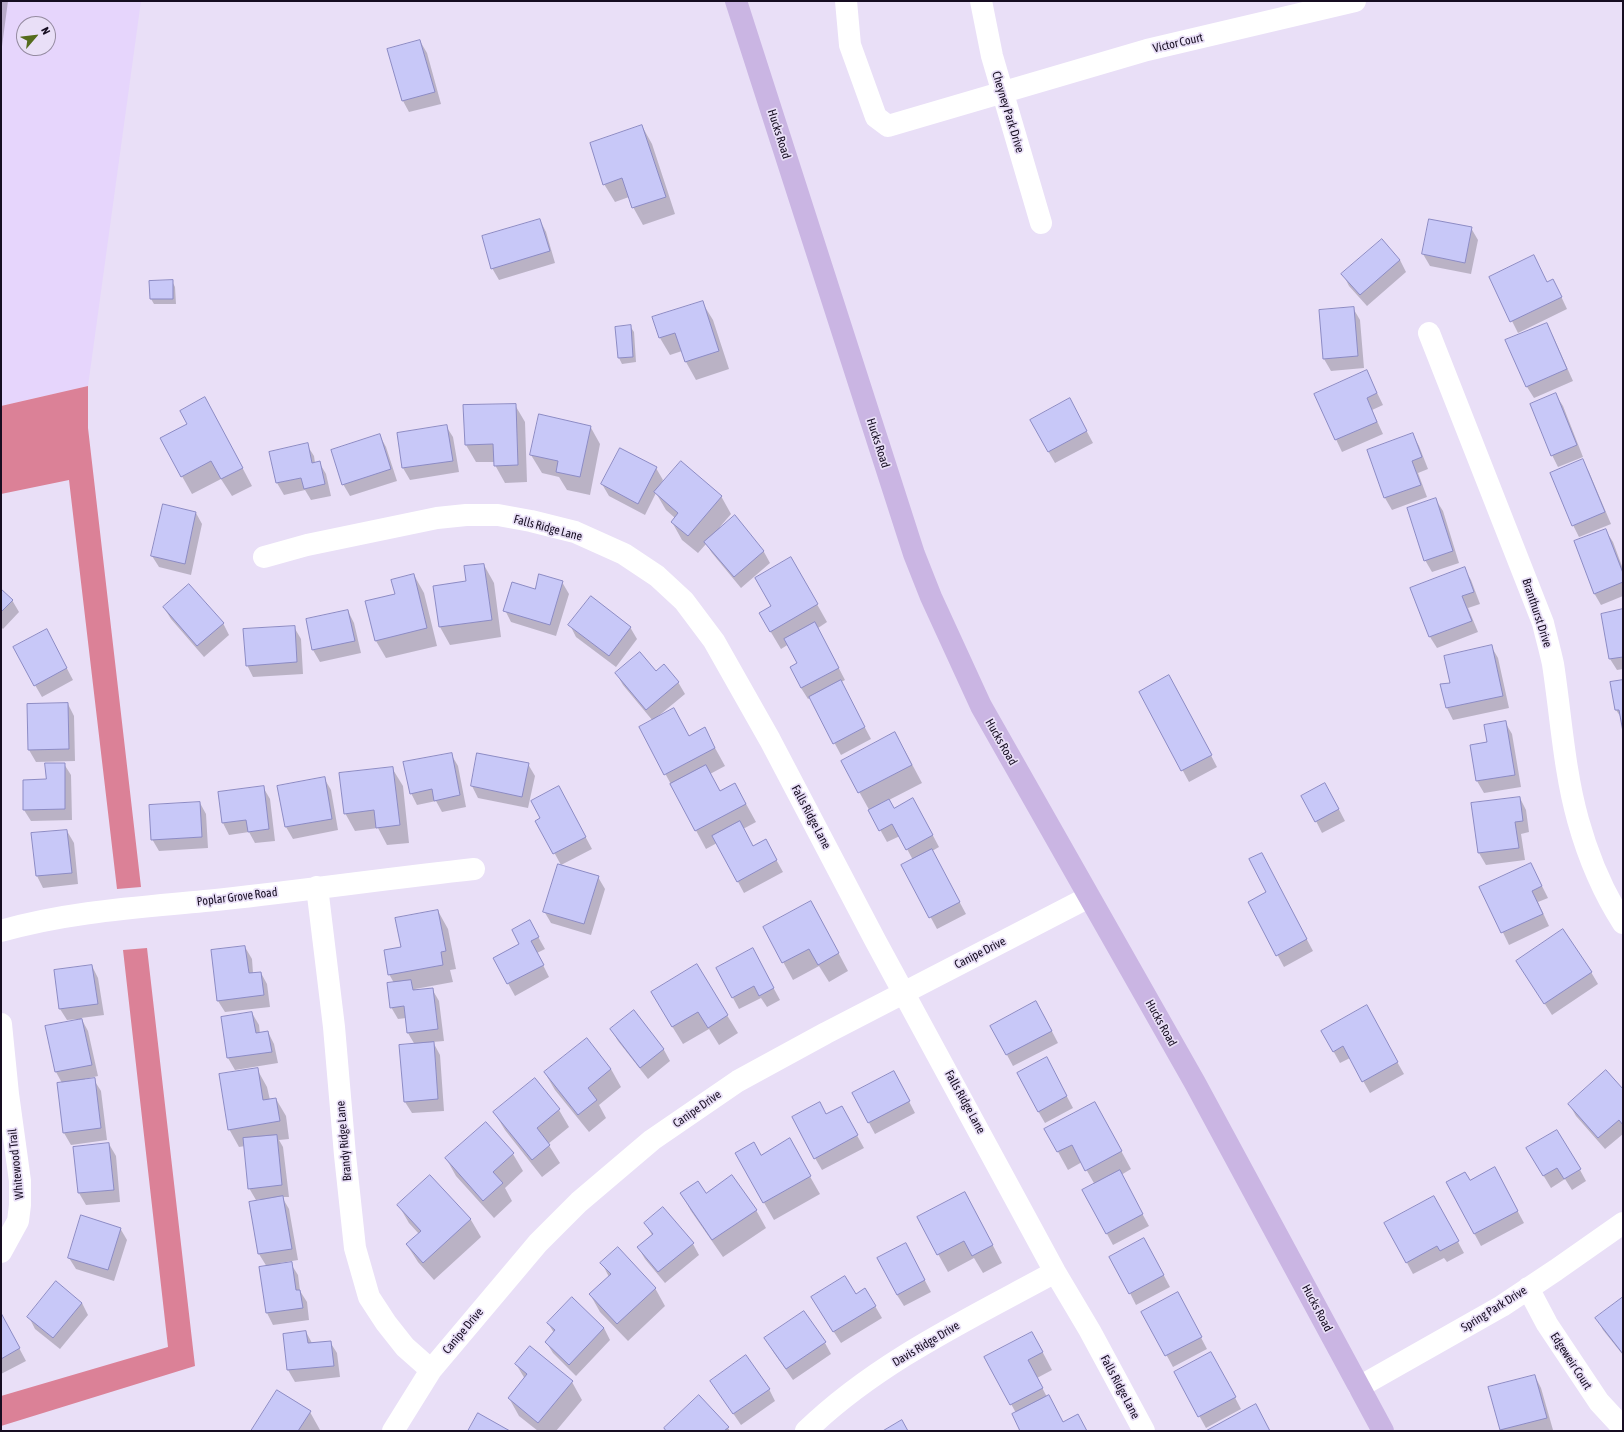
<!DOCTYPE html>
<html>
<head>
<meta charset="utf-8">
<style>
  body { margin:0 }
  #map { position:relative; width:1624px; height:1432px; overflow:hidden; background:#e9dff7; font-family:"Asap Condensed",sans-serif }
  canvas { display:block }
  .frame { position:absolute; inset:0; border:2px solid #160d21; pointer-events:none }
  .north { position:absolute; left:16px; top:16px; width:40px; height:40px; box-sizing:border-box; background:#e9dff7; border:1px solid #958ba1; border-radius:50%; rotate:62deg; font-size:11px; font-weight:700; line-height:16px; text-align:center; color:#160d21 }
  .north::after { content:''; display:block; margin:auto; width:14px; height:18px; background:#556c1d; clip-path:polygon(50% 0,100% 100%,50% 72%,0 100%) }
</style>
</head>
<body>
<div id="map">
<canvas width="1624" height="1432"></canvas>
<div class="frame"></div>
<div class="north">N</div>
</div>
<script>
const ctx = document.querySelector('canvas').getContext('2d');
ctx.lineJoin = 'round';
function fill(path, color) { ctx.fillStyle = color; ctx.fill(path, 'evenodd'); }
function strokePath(path, color, width, dash) { ctx.strokeStyle = color; ctx.lineWidth = width; ctx.lineCap = dash ? 'butt' : 'round'; ctx.setLineDash(dash || []); ctx.stroke(path); }
function drawText(font, color, halo, rows, align = 'center') {
  ctx.font = font + ' "Asap Condensed",sans-serif'; ctx.lineWidth = 3.5; ctx.setLineDash([]); ctx.textBaseline = 'middle'; ctx.strokeStyle = halo; ctx.fillStyle = color; for (const [text, x, y, turn = 0] of rows) {
    ctx.save(); ctx.translate(x, y); ctx.rotate((+turn || 0) * Math.PI / 180); ctx.textAlign = isNaN(turn) ? turn : align; if (halo) ctx.strokeText(text, 0, 0); ctx.fillText(text, 0, 0); ctx.restore();
  }
}
fill(new Path2D(`
  M1,1h140l-53,385 -87,20zM24,24h24v24h-24z`), '#e6d5fc');
fill(new Path2D(`
  M88,386v42l53,459 -24,2 -48,-409 -68,14v-88z
  M147,948l48,418 -194,60v-30l167,-49 -45,-397z`), '#db8197');
fill(new Path2D(`
  M1,1h7l-7,53z
  M420,41l7,12 14,51 -32,8 -6,-11z
  M642,126l10,18 23,70 -32,11 -10,-18 -4,-10 -14,5 -11,-18z
  M540,220l6,12 9,31 -56,17 -7,-12z
  M1471,228l7,12 -7,34 -41,-8 -7,-12z
  M1534,257l13,26 12,9 8,17 -49,24 -28,-56z
  M1400,260l6,12 -39,34 -18,-20 -6,-12z
  M172,281l3,6 1,17h-22l-3,-5z
  M702,302l11,18 16,49 -33,11 -10,-18 -4,-11 -12,4 -10,-17z
  M1353,308l7,12 4,48 -33,3 -7,-12 -4,-48z
  M1546,324l7,12 20,45 -39,17 -7,-11z
  M630,326l4,6 2,30 -14,2 -3,-6 -2,-31z
  M1367,372l16,33 -11,5 11,24 -41,18 -27,-57z
  M1556,395l7,11 20,51 -25,10 -6,-12z
  M515,405l10,17 2,60 -22,1 -10,-18v-3h-19l-10,-17z
  M1076,411l17,32 -38,20 -7,-12z
  M215,416l37,70 -20,10 -11,-17 -29,15 -31,-55 27,-15z
  M446,426l7,11 6,35 -49,8 -7,-12 -5,-35z
  M590,426l10,18 -10,51 -23,-5 -8,-13 -17,-4 -11,-18z
  M1413,435l6,11 9,23 -10,4 9,24 -35,13 -7,-12 -17,-47z
  M380,436l6,11 11,34 -47,15 -7,-12z
  M307,445l7,11 1,7 4,-1 7,12 5,22 -20,4 -6,-10 -21,5 -7,-12 -7,-30z
  M1583,461l6,11 22,52 -32,13 -6,-12z
  M656,468l7,12 -4,7 62,9 10,18 -12,14 16,-11 29,35 6,11 -29,25 -29,-35 -6,-9 -8,9 -16,-13 -10,-18 3,-4 -9,-8 -10,-17 -11,22 -36,-19 -7,-12z
  M1436,500l7,11 16,52 -27,9 -7,-12z
  M196,513l6,11 -11,51 -32,-8 -7,-11z
  M1606,531l7,11 10,27v27l-22,9 -7,-12z
  M791,558l36,64 -9,6 27,52 -4,2 30,57 -30,16 -31,-57 -2,1 -7,-11 -2,-24 -10,-20 -8,5 -21,-35 13,-7z
  M484,565l10,18 7,54 -51,8 -10,-18 27,-45z
  M1464,568l7,12 9,24 -12,4 10,24 -41,16 -7,-11 -19,-48z
  M414,575l10,18 13,53 -51,12 -10,-17 20,-47z
  M562,582l7,12 -13,42 -45,-14 -6,-12 31,-20z
  M1,591l11,9 7,12 -16,17 -2,-2z
  M164,608l59,15 6,12 -25,22 -33,-38z
  M1623,610v59l-6,1 -7,-11z
  M348,611l6,12 7,30 -41,9 -7,-12 -6,-30z
  M570,625l60,2 7,12 -21,28 -40,-30z
  M294,627l7,12 2,35 -50,3 -6,-12z
  M53,642l20,38 -31,17 -7,-12z
  M1491,646l7,12 11,50 -56,12 -6,-12 -5,-23 9,-2z
  M655,672l23,10 7,12 -29,24 33,19 15,-9 21,38 -15,8 10,18 25,10 11,20 -13,7 10,18 19,5 11,20 -39,21 -27,-50 -11,6 -66,-122 13,-6 -30,-36 -7,-12z
  M1623,681v45l-1,-7 -6,-9z
  M1176,688l41,79 -28,15 -49,-90z
  M68,704l6,12 1,45 -39,1 -7,-12z
  M1505,722l7,12 9,53 -37,6 -7,-12 -6,-35 17,-3z
  M905,751l17,32 -33,17 5,9 26,2 19,36 -7,4 34,63 -29,15 -34,-63 10,-6 -13,-24 -13,6 -45,-81z
  M451,754l7,12 8,41 -24,5 -6,-11 -19,4 -6,-12z
  M478,754l50,10 7,12 -7,32 -50,-10 -6,-12z
  M64,764l7,11 1,45 -41,1 -7,-11 23,-30z
  M392,768l11,18 6,57 -22,2 -9,-17 -23,3 -10,-18z
  M324,778l7,12 7,40 -45,9 -7,-12 -7,-40z
  M263,787l7,12 5,42 -20,2 -6,-11 -20,3 -6,-12 -4,-31z
  M1332,796l13,25 -23,12 -6,-12z
  M1520,798l6,12 3,22 -8,2 4,26 -39,5 -7,-12 -7,-49z
  M565,799l27,50 -31,16 37,12 7,12 -14,46 -40,-12 -7,-12 17,-46 -24,-44z
  M200,803l6,11 2,34 -49,3 -7,-12z
  M67,831l7,12 4,41 -35,4 -6,-12z
  M1531,864l17,34 -10,4 11,24 -40,19 -28,-58z
  M1268,866l45,85 -29,16 -35,-65 19,-10z
  M438,911l10,18 8,40 -6,1 3,12 -38,7 2,2 15,-2 7,12 5,40 -11,1 7,13 4,56 -32,2 -7,-11 10,-57 -7,-12 -2,-15 -8,1 -7,-12 3,-24 -5,-9 13,-26z
  M821,920l27,51 -19,11 -10,-16 -26,14 -29,-53z
  M536,933l9,16 -8,4 12,24 -34,19 -21,-38 26,-14z
  M245,947l7,12 1,14h8l6,11 3,23 -45,5 -7,-11z
  M759,961l21,39 -13,7 -6,-9 -22,11 -6,-11z
  M1517,961l74,11 7,12 -46,31z
  M696,965l42,68 -19,12 -10,-16 -26,15 -21,-34z
  M92,966l6,12 6,37 -23,3 7,13 10,45 -13,3v2l9,-1 7,11 6,49 -36,5 -7,-12 -6,-49 4,-1 -6,-11 -10,-45 33,-7v-1l-12,1 -7,-11z
  M1366,1007l38,67 -34,19 -20,-35 -10,5 -18,-32z
  M634,1011l30,39 6,11 -22,18 -30,-38 -7,-12z
  M252,1013l7,12 1,9 8,-2 6,12 4,19 -43,7 -7,-12 -6,-41z
  M1043,1014l15,29 -45,23 -6,-11z
  M257,1069l10,18 3,13 6,-1 10,17 3,23 -10,1 4,7 6,50h-7l7,12 9,51 -18,3v2l11,-1 7,11 2,16 7,11 2,18 -36,5 -6,-12v-46l-8,-13 -9,-51 11,-2v-2l-5,1 -7,-12 -4,-42 -6,1 -10,-18z
  M611,1069l10,18 -22,18 7,13 -17,14 -34,-42 -10,-17z
  M1053,1070l20,38 -28,15 -7,-12z
  M900,1084l15,29 -40,21 -6,-11z
  M1623,1091v43l-18,15 -29,-33 -7,-12z
  M559,1110l10,17 -21,17 12,19 -18,14 -37,-47 -11,-18z
  M826,1115l22,4 16,29 -42,22 -7,-12z
  M1105,1121l26,48 -10,6 28,51 -36,19 -6,-11 -12,-49 -13,-23 -14,8 -22,-40z
  M789,1140l31,54 -46,26 -38,-66 25,2z
  M109,1144l7,12 4,46 -34,3 -7,-12 -5,-46z
  M513,1154l10,17 -18,17 7,13 -18,17 -38,-42 -10,-18z
  M1534,1160l46,10 6,11 -14,9 -7,-11 -14,9z
  M430,1176l41,44 10,17 -47,43 -16,-18 -11,-17 12,-11 -10,-11 -10,-17z
  M1501,1180l23,43 -43,23 -34,-63z
  M681,1193l25,1 50,16 10,18 -43,29 -32,-46z
  M1440,1209l24,44 -17,9 -3,-4 -31,16 -6,-11z
  M975,1211l27,52 -19,10 -9,-15 -26,14 -30,-54z
  M645,1223l48,21 6,11 -34,28 -20,-24 -7,-12 14,-12z
  M120,1228l7,12 -13,41 -38,-12 -7,-11z
  M1151,1251l19,36 -34,18 -6,-12z
  M912,1256l19,36 -27,14 -7,-11z
  M602,1263l53,25 10,18 -37,35 -28,-29 -10,-18 19,-17z
  M856,1295l19,11 7,12 -41,25 -22,-34z
  M1623,1298v57l-20,-25 -6,-12z
  M82,1303l6,12 -28,34 -25,-20 -6,-12z
  M1184,1305l23,44 -34,18 -30,-55z
  M1,1314l25,47 -25,13z
  M548,1323l56,5 6,12 -34,36 -23,-23 -7,-11 8,-9z
  M306,1332l6,11 18,-1 7,11 3,24 -45,5 -7,-12 -4,-36z
  M825,1343l6,11 -38,26 -21,-30z
  M1042,1351l10,19 -15,8 10,19 16,26 24,8h-65l-6,-18 -30,-55z
  M516,1364l56,18 10,18 -26,31h-18l-19,-15 -10,-18 16,-19z
  M1218,1365l23,44 -35,19 -31,-56z
  M1535,1376l6,12 12,42 -51,1 -12,-43z
  M711,1381l58,8 6,12 -34,24z
  M310,1412l10,18 -1,1h-67z
  M728,1428l2,3h-63z`), '#0003');
const building = new Path2D(`
  M420,40l15,52 -33,9 -15,-52z
  M642,125l24,72 -34,11 -10,-30 -19,7 -13,-42z
  M540,219l10,32 -59,18 -9,-33z
  M1429,219l43,8 -7,36 -43,-9z
  M1382,239l18,21 -40,35 -19,-21z
  M1534,255l13,27 6,-3 9,18 -52,25 -21,-45z
  M173,280v19h-23l-1,-18z
  M703,301l16,50 -34,11 -10,-29 -16,5 -7,-21z
  M1354,307l4,49 -35,3 -4,-49z
  M1547,323l20,46 -41,18 -21,-47z
  M631,325l2,32 -15,1 -3,-31z
  M1367,370l10,23 -10,5 10,24 -42,18 -21,-46z
  M1556,393l21,52 -26,11 -21,-52z
  M205,397l38,71 -22,11 -10,-18 -30,16 -21,-39 27,-14 -7,-13z
  M1070,398l17,33 -39,21 -18,-32z
  M516,404l2,61 -24,1 -1,-22 -28,1 -2,-40z
  M539,414l52,12 -11,51 -24,-5 2,-11 -28,-6z
  M447,425l6,36 -51,7 -5,-35z
  M1413,433l9,24 -10,4 9,24 -37,13 -17,-48z
  M380,434l11,35 -49,16 -11,-35z
  M308,443l4,20 8,-2 5,23 -21,5 -3,-11 -25,5 -7,-31z
  M620,448l37,19 -19,37 -37,-20z
  M1583,459l22,53 -33,14 -22,-53z
  M681,461l41,35 -34,40 -17,-14 7,-9 -24,-21z
  M1436,498l17,53 -29,10 -17,-53z
  M163,504l33,8 -11,52 -34,-8z
  M735,515l29,36 -30,26 -30,-35z
  M1606,529l17,44v9l-29,12 -20,-53z
  M791,557l27,47 -48,28 -11,-19 12,-7 -16,-28z
  M484,564l8,56 -53,7 -6,-41 33,-5 -2,-15z
  M1465,567l9,25 -12,4 10,25 -43,16 -19,-49z
  M414,574l13,54 -52,13 -10,-40 30,-7 -4,-14z
  M539,574l24,7 -13,44 -47,-14 9,-29 23,7z
  M189,584l35,39 -27,23 -34,-39z
  M1,589l12,11 -12,12z
  M591,596l40,31 -22,29 -41,-31z
  M1623,609v48l-14,2 -8,-45z
  M348,610l7,31 -43,9 -6,-31z
  M815,622l24,46 -38,20 -11,-21 7,-4 -13,-24z
  M295,626l2,36 -51,4 -3,-37z
  M47,629l20,39 -33,18 -21,-39z
  M1492,645l11,51 -57,12 -6,-24 10,-1 -6,-27z
  M640,652l16,19 8,-7 15,18 -33,28 -31,-37z
  M1169,675l43,80 -31,16 -42,-79z
  M841,680l24,47 -32,17 -24,-47z
  M1623,680v52l-4,-22h-4l-5,-28z
  M68,703l1,46 -41,1 -1,-46z
  M674,708l15,28 16,-9 10,21 -51,27 -25,-48z
  M1506,721l9,54 -39,6 -6,-36 17,-3 -3,-17z
  M895,732l17,33 -54,28 -17,-32z
  M452,753l8,42 -26,6 -2,-12 -22,5 -7,-32z
  M477,753l52,10 -7,34 -51,-11z
  M45,763h20v46l-42,1v-30l23,-1z
  M706,765l14,26 15,-8 11,21 -51,27 -25,-47z
  M393,767l7,58 -24,3 -2,-18 -30,4 -5,-41z
  M325,777l7,42 -47,8 -8,-41z
  M1325,783l14,26 -24,13 -14,-26z
  M264,786l5,43 -21,3 -2,-12 -24,3 -4,-31z
  M559,786l27,51 -33,17 -18,-33 5,-3 -9,-17z
  M1520,797l3,24 -8,1 4,26 -41,5 -7,-50z
  M913,798l20,37 -27,15 -14,-26 -13,7 -11,-21 21,-11 5,9z
  M200,802l2,35 -51,3 -2,-35z
  M740,821l13,25 13,-7 11,21 -40,22 -25,-46z
  M67,830l5,43 -36,3 -5,-43z
  M932,849l28,53 -31,16 -28,-53z
  M1262,853l45,86 -31,17 -28,-54 18,-10 -17,-33z
  M1531,863l11,23 -10,5 11,23 -42,19 -22,-46z
  M558,864l41,12 -15,48 -41,-12z
  M811,901l28,52 -21,12 -9,-16 -27,14 -19,-36z
  M438,910l8,41 -5,1 2,13 -55,10 -4,-25 17,-3 -6,-29z
  M530,920l9,17 -8,4 13,24 -37,19 -14,-26 26,-14 -7,-14z
  M1563,929l29,43 -48,32 -28,-43z
  M245,946l4,27 12,-1 3,23 -47,6 -6,-51z
  M753,948l21,40 -15,8 -5,-10 -22,12 -16,-30z
  M697,964l31,51 -20,13 -10,-16 -26,15 -21,-35z
  M92,965l6,39 -39,5 -5,-39z
  M411,980l2,10 20,-2 5,41 -31,4 -3,-27 -14,2 -3,-25z
  M1036,1001l16,30 -46,24 -16,-29z
  M1367,1005l31,57 -36,20 -19,-36 -10,6 -12,-21z
  M634,1010l30,39 -24,19 -30,-39z
  M252,1012l4,21 12,-2 4,21 -45,6 -6,-41z
  M82,1019l10,46 -37,7 -10,-46z
  M587,1038l24,31 -23,19 9,12 -19,15 -34,-43z
  M434,1042l4,57 -34,3 -5,-57z
  M1047,1057l20,39 -29,16 -21,-39z
  M258,1068l5,32 13,-2 4,23 -52,9 -9,-56z
  M1606,1070l17,19v36l-4,-5 -21,18 -30,-34z
  M894,1071l16,30 -42,22 -16,-30z
  M95,1078l6,50 -38,5 -6,-50z
  M535,1078l25,31 -23,19 13,17 -18,15 -39,-48z
  M820,1102l6,12 16,-8 16,29 -44,24 -22,-42z
  M1095,1102l27,49 -37,20 -13,-26 -15,7 -13,-23z
  M486,1122l28,31 -21,19 10,11 -20,18 -38,-43z
  M1557,1130l24,39 -17,10 -7,-11 -14,8 -17,-28z
  M277,1135l5,50 -34,4 -5,-51z
  M790,1138l21,38 -48,27 -28,-50 19,-11 7,13z
  M109,1143l5,47 -36,3 -5,-46z
  M1495,1167l23,44 -44,23 -28,-52 19,-10 5,8z
  M1120,1170l23,44 -37,20 -24,-44z
  M430,1175l41,44 -48,44 -17,-19 15,-13 -24,-26z
  M732,1175l25,35 -45,30 -32,-47 18,-12 8,12z
  M965,1192l28,53 -21,11 -8,-15 -27,14 -20,-38z
  M283,1196l9,53 -34,5 -9,-52z
  M1434,1196l25,45 -19,10 -3,-5 -31,17 -22,-40z
  M663,1207l31,36 -36,29 -21,-25 16,-13 -9,-11z
  M81,1215l40,13 -13,42 -40,-12z
  M1144,1238l20,37 -35,19 -20,-37z
  M906,1243l19,37 -28,15 -20,-37z
  M618,1247l38,41 -39,36 -28,-30 22,-20 -11,-11z
  M292,1262l4,28h4l3,18 -37,5 -7,-46z
  M845,1276l11,18 9,-6 11,18 -43,26 -22,-35z
  M56,1281l26,22 -29,35 -26,-21z
  M1178,1292l24,45 -37,19 -24,-44z
  M572,1297l32,31 -35,37 -24,-23 10,-12 -8,-7z
  M1623,1297v57l-28,-36z
  M804,1311l22,31 -40,27 -22,-31z
  M1,1313l19,35 -19,11z
  M306,1331l2,12 23,-2 3,25 -47,4 -4,-36z
  M1032,1332l11,20 -15,8 15,28 -33,17 -26,-48z
  M530,1346l43,35 -35,42 -30,-25 19,-24 -12,-10z
  M1211,1352l25,45 -38,20 -24,-45z
  M746,1355l24,34 -37,25 -23,-33z
  M1535,1375l12,43 -47,12 -12,-43z
  M277,1390l34,21 -13,20h-47z
  M699,1395l30,32 -5,4h-58l-2,-3z
  M1049,1395l14,27 15,-8 9,17h-67l-8,-17z
  M1256,1404l14,27h-64z
  M478,1413l32,18h-42z
  M902,1420l6,11h-25z`);
fill(building, '#c8c8f8');
strokePath(building, '#8c8bc4', 1);
strokePath(new Path2D(`
  M846,1l4,44 26,72 12,9 259,-76 208,-49
  M981,1l11,55 49,167
  M1429,333l114,290c3,13 7,27 10,41 8,52 11,106 25,156 10,36 25,72 45,103
  M264,557l43,-12 130,-27 29,-3h32l33,6 44,11 49,22 33,22 27,25 30,40 56,99 105,200 180,332 35,59 54,100
  M317,887l17,140 11,128 10,93 14,49 17,26 19,24 26,23
  M1,931c73,-21 149,-24 224,-32 83,-9 166,-21 249,-30
  M1,1024l7,70 12,87v24l-2,16 -17,31
  M1528,1288l19,36 52,78 24,26
  M1359,1387l143,-81 54,-36 67,-47
  M393,1431l38,-61 107,-127 41,-41 73,-62 86,-59 88,-48 263,-136
  M806,1431c71,-69 163,-112 249,-159`), '#fff', 22);
strokePath(new Path2D(`
  M736,1l178,553 17,43 50,109 214,377 188,348`), '#cab5e3', 22);
drawText('12px', '#160d21', '#e9dff7', [
  ["Victor Court",1178,43,-13],
  ["Cheyney Park Drive",1008,112,73],
  ["Hucks Road",779,134,72],
  ["Hucks Road",878,443,72],
  ["Falls Ridge Lane",548,528,15],
  ["Branthurst Drive",1537,613,72],
  ["Hucks Road",1001,742,60],
  ["Falls Ridge Lane",811,817,62],
  ["Poplar Grove Road",237,897,-7],
  ["Canipe Drive",980,953,-27],
  ["Hucks Road",1161,1023,61],
  ["Falls Ridge Lane",965,1102,61],
  ["Canipe Drive",697,1109,-35],
  ["Brandy Ridge Lane",344,1141,-95],
  ["Whitewood Trail",16,1164,-96],
  ["Hucks Road",1317,1308,62],
  ["Spring Park Drive",1494,1309,-32],
  ["Canipe Drive",463,1331,-50],
  ["Davis Ridge Drive",926,1344,-31],
  ["Edgeweir Court",1571,1361,57],
  ["Falls Ridge Lane",1120,1387,62]
]);
</script>
</body>
</html>
